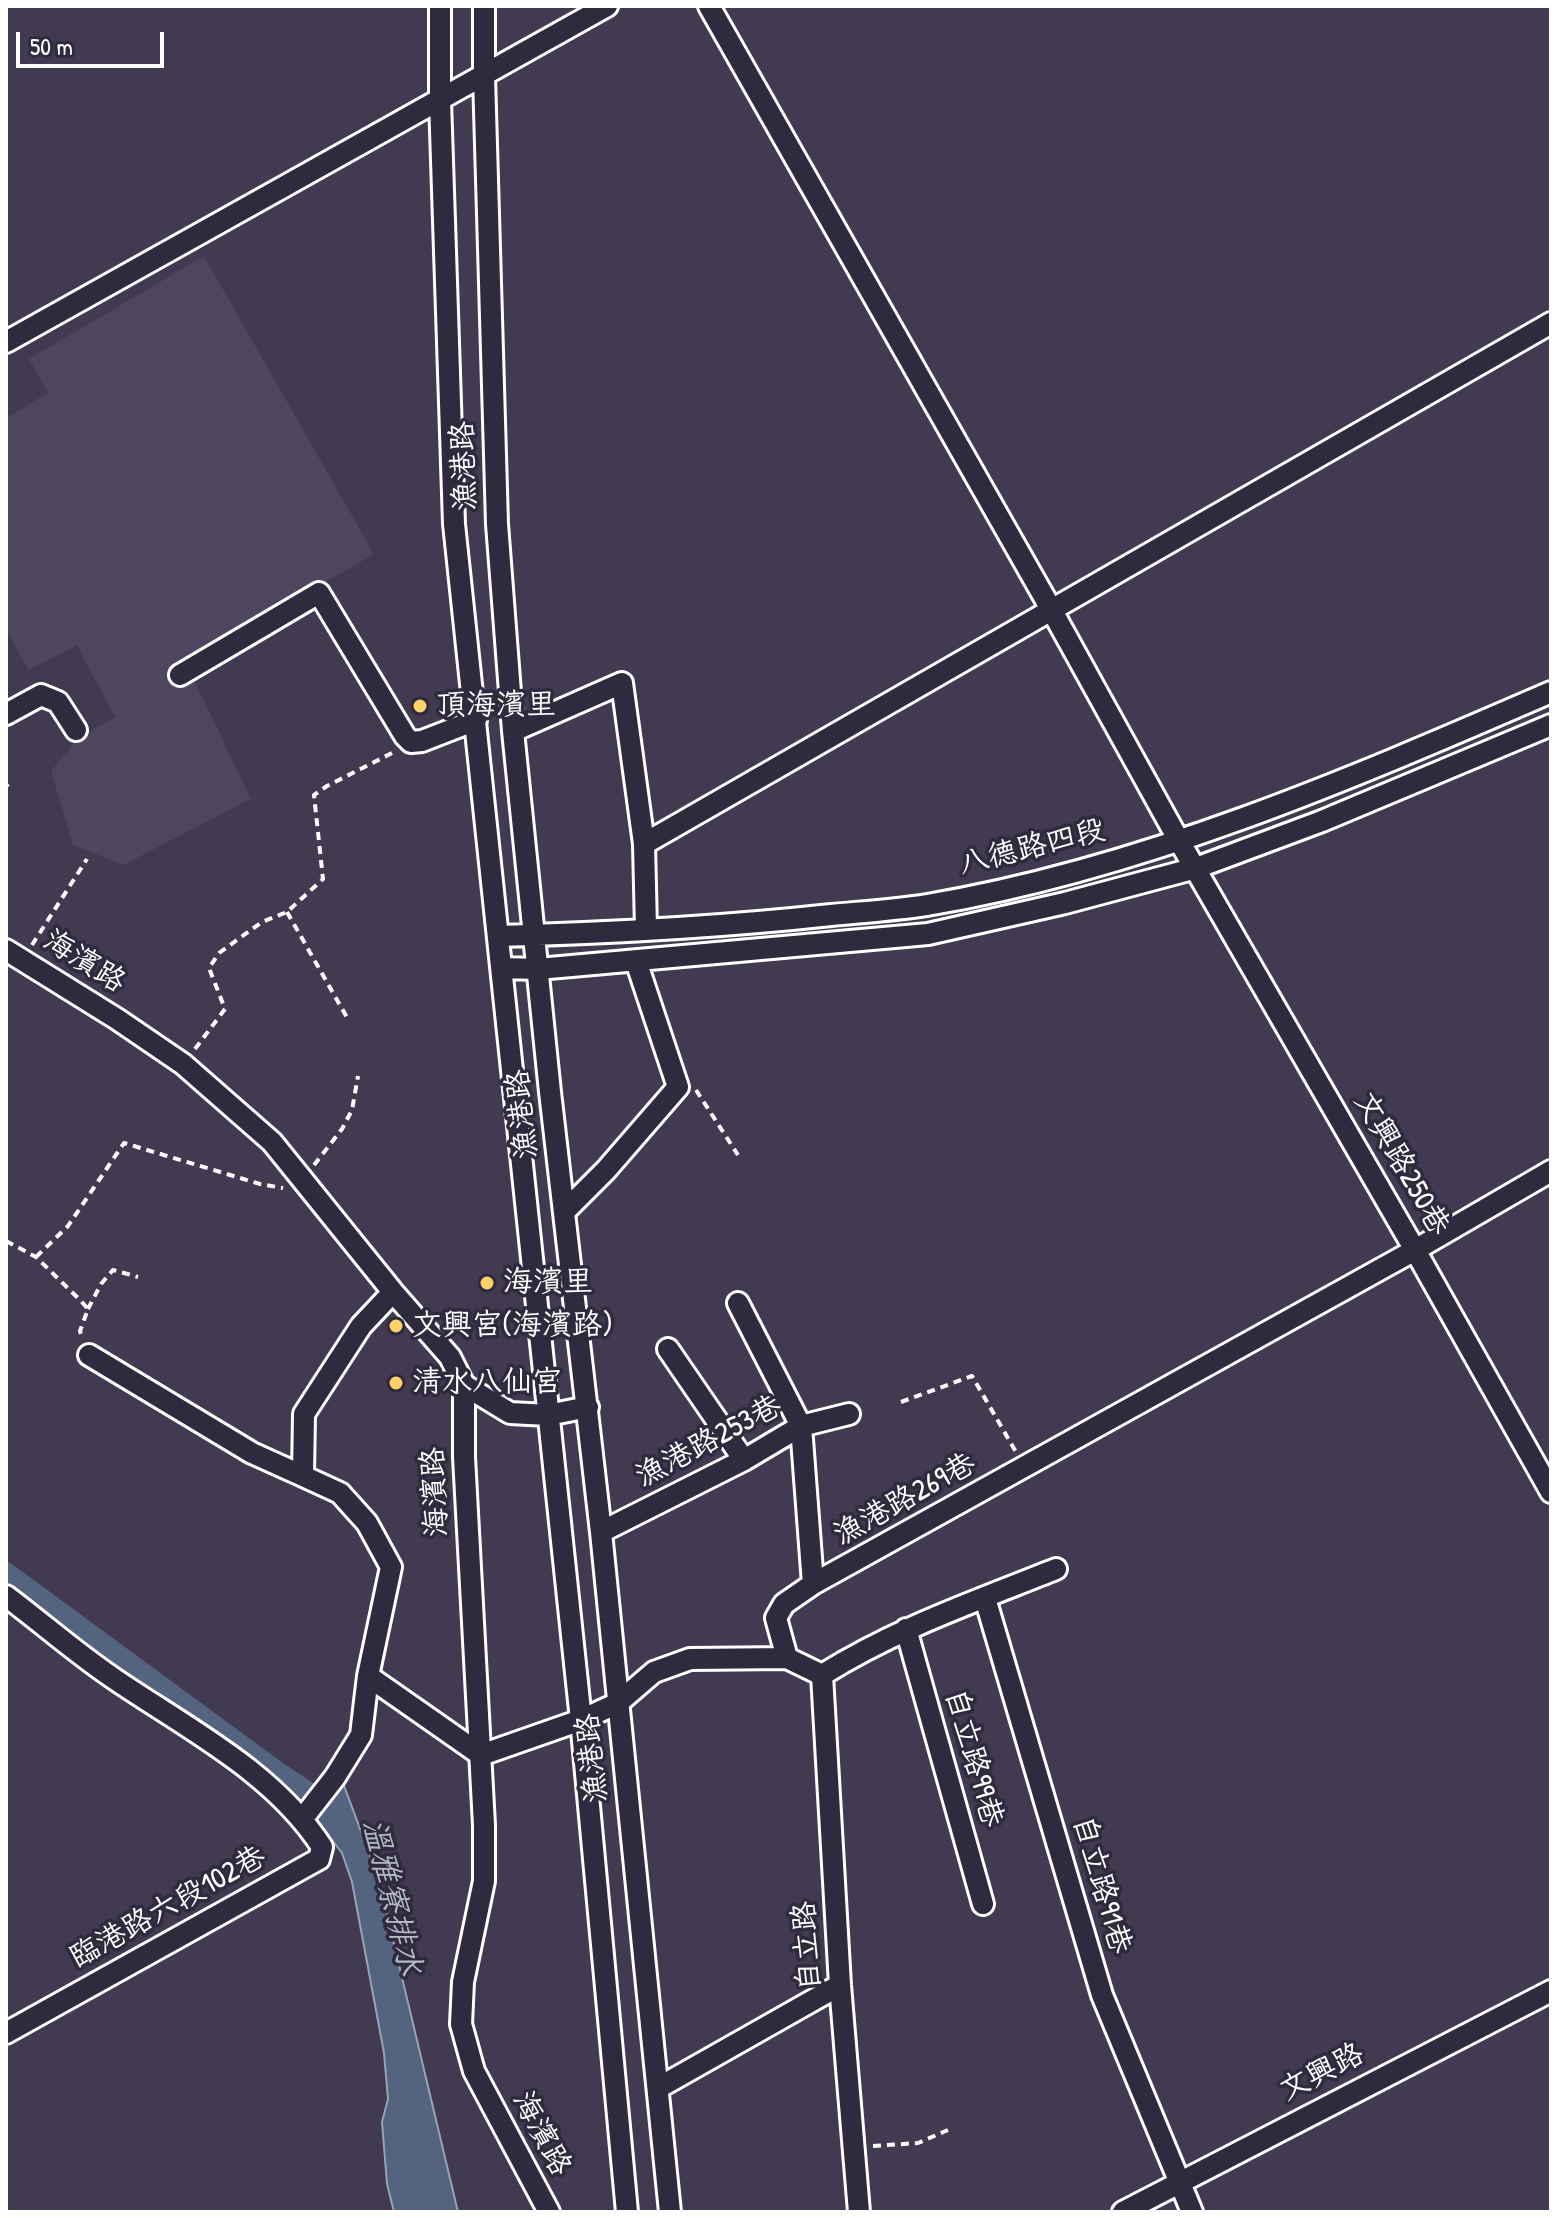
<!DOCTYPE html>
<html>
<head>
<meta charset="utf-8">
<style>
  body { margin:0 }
  #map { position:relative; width:1557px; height:2218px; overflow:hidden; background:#413a50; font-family:"Patrick Hand",sans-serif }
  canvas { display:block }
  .frame { position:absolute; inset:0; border:8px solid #fff; pointer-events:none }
  .scale { position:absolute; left:16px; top:32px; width:148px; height:36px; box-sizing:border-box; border:4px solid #fff; border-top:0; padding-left:10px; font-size:24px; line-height:28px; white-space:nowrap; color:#fff; -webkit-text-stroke:6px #2f2a3d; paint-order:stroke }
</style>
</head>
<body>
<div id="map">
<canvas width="1557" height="2218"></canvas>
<div class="frame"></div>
<div class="scale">50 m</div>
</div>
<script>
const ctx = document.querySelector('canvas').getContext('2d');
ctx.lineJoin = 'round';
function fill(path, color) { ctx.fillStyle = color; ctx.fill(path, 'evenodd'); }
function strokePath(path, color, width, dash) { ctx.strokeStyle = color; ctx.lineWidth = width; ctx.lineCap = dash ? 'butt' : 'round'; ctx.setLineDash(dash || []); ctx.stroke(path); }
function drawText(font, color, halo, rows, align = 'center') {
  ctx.font = font + ' "Patrick Hand","LXGW WenKai TC",sans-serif'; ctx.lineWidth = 7; ctx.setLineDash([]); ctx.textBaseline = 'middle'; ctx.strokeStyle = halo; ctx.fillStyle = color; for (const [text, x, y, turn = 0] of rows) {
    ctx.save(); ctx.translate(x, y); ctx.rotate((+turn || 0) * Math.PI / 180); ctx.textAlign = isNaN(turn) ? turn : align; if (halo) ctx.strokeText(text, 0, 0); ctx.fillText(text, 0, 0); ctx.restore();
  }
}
fill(new Path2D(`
  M204,256l170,298 -188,109 65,136 -128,66 -50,-20 -22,-74 28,-34 36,-20 -38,-71 -48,24 -23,-40v-212l42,-25 -19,-34z`), '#4d465e');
const water = new Path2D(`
  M340,1782l3,1 35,94 80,335h-64l-7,-28 -5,-62 6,-23 -4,-46 -32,-171 -10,-29 -26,-34v-5z`);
fill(water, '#54647f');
strokePath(water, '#98a2b2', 2);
strokePath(new Path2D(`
  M6,1572l271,199 53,35`), '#54647f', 20);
const minor = new Path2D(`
  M440,6v94l14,424 127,1196 46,492
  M484,6v70l13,448 16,207 37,361 51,440 69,680
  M709,6l342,603 127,230 237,411 136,242
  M6,342l601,-336
  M180,675l139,-82 86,143 6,6 11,-1 54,-21
  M6,714l35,-19 17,7 18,28
  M513,731l109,-48 22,161 2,85
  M644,844l907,-521
  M499,936c110,-3 222,-9 332,-21 32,-3 65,-5 96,-10 218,-37 423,-126 624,-213
  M6,950l111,69 66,45 89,78 121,150 57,65 14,28v72l20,368v56l-21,101 -2,42 13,47 75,141
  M503,968l35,1 390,-35 137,-31 131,-35 126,-47 229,-96
  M564,1212l42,-42 72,-83 -42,-126
  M738,1303l63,123 12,158
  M668,1349l76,111
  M89,1355l163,98 51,23
  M464,1385l46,28 38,2 40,-8
  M601,1532l143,-72 57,-34 48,-12
  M6,1596c36,27 70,57 107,82 73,50 160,93 209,169l-3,12 -313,174
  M985,1598l117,397 90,217
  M906,1629l77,275
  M787,1658l-11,-40 8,-14 29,-20 602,-334 136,-79
  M822,1675l18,310 19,227
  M822,1675c73,-46 154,-74 234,-106
  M368,1676l113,79
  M481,1755l100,-35 37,-17 36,-31 36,-13 97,-1 35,17
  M303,1818l32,-41 26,-42 7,-59 23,-109 -24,-44 -27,-30 -37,-17 1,-62 57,-88 32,-34
  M658,2088l182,-103
  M1123,2212l428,-221`);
strokePath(minor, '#fff', 26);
strokePath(new Path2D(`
  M6,787l2,-3
  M287,912l62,109
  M32,945l55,-86
  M195,1049l30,-40 -16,-41 10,-15 43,-31 25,-10 36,-33 -9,-84 13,-9 69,-35
  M696,1090l42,65
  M314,1165l28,-36 10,-19 6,-34
  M6,1241l30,16 45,44 7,8 -8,22 2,7
  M36,1257l32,-31 56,-83 136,41 23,4
  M88,1309l13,-25 12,-14 25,7
  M901,1402l71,-26 44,76
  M873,2146l45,-3 30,-13`), '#fff', 4, [8, 6]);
strokePath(minor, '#2f2a3d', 20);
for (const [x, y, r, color] of [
  [420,706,8,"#ffd166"],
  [487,1283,8,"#ffd166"],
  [396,1326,8,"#ffd166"],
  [396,1383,8,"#ffd166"]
]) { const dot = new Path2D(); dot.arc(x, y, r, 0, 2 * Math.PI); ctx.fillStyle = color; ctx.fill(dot); strokePath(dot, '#2f2a3d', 3); }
drawText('30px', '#fff', '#2f2a3d', [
  ["漁港路",465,466,-92],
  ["八德路四段",1032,848,-14],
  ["海濱路",84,962,32],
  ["漁港路",523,1114,-96],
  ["文興路250巷",1401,1164,60],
  ["漁港路253巷",709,1442,-28],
  ["海濱路",436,1492,-93],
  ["漁港路269巷",905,1500,-29],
  ["漁港路",593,1758,-96],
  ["自立路99巷",973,1758,74],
  ["自立路91巷",1101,1885,74],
  ["臨港路六段102巷",168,1908,-29],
  ["自立路",808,1946,-94],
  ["文興路",1322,2073,-27],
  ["海濱路",541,2134,62]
]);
drawText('30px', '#fff', '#2f2a3d', [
  ["頂海濱里",436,706],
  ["海濱里",503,1283],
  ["文興宮(海濱路)",412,1326],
  ["清水八仙宮",412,1383]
], 'left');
drawText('italic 32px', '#b2b9c5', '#2f2a3d', [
  ["溫雅寮排水",391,1897,76]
]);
</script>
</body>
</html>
